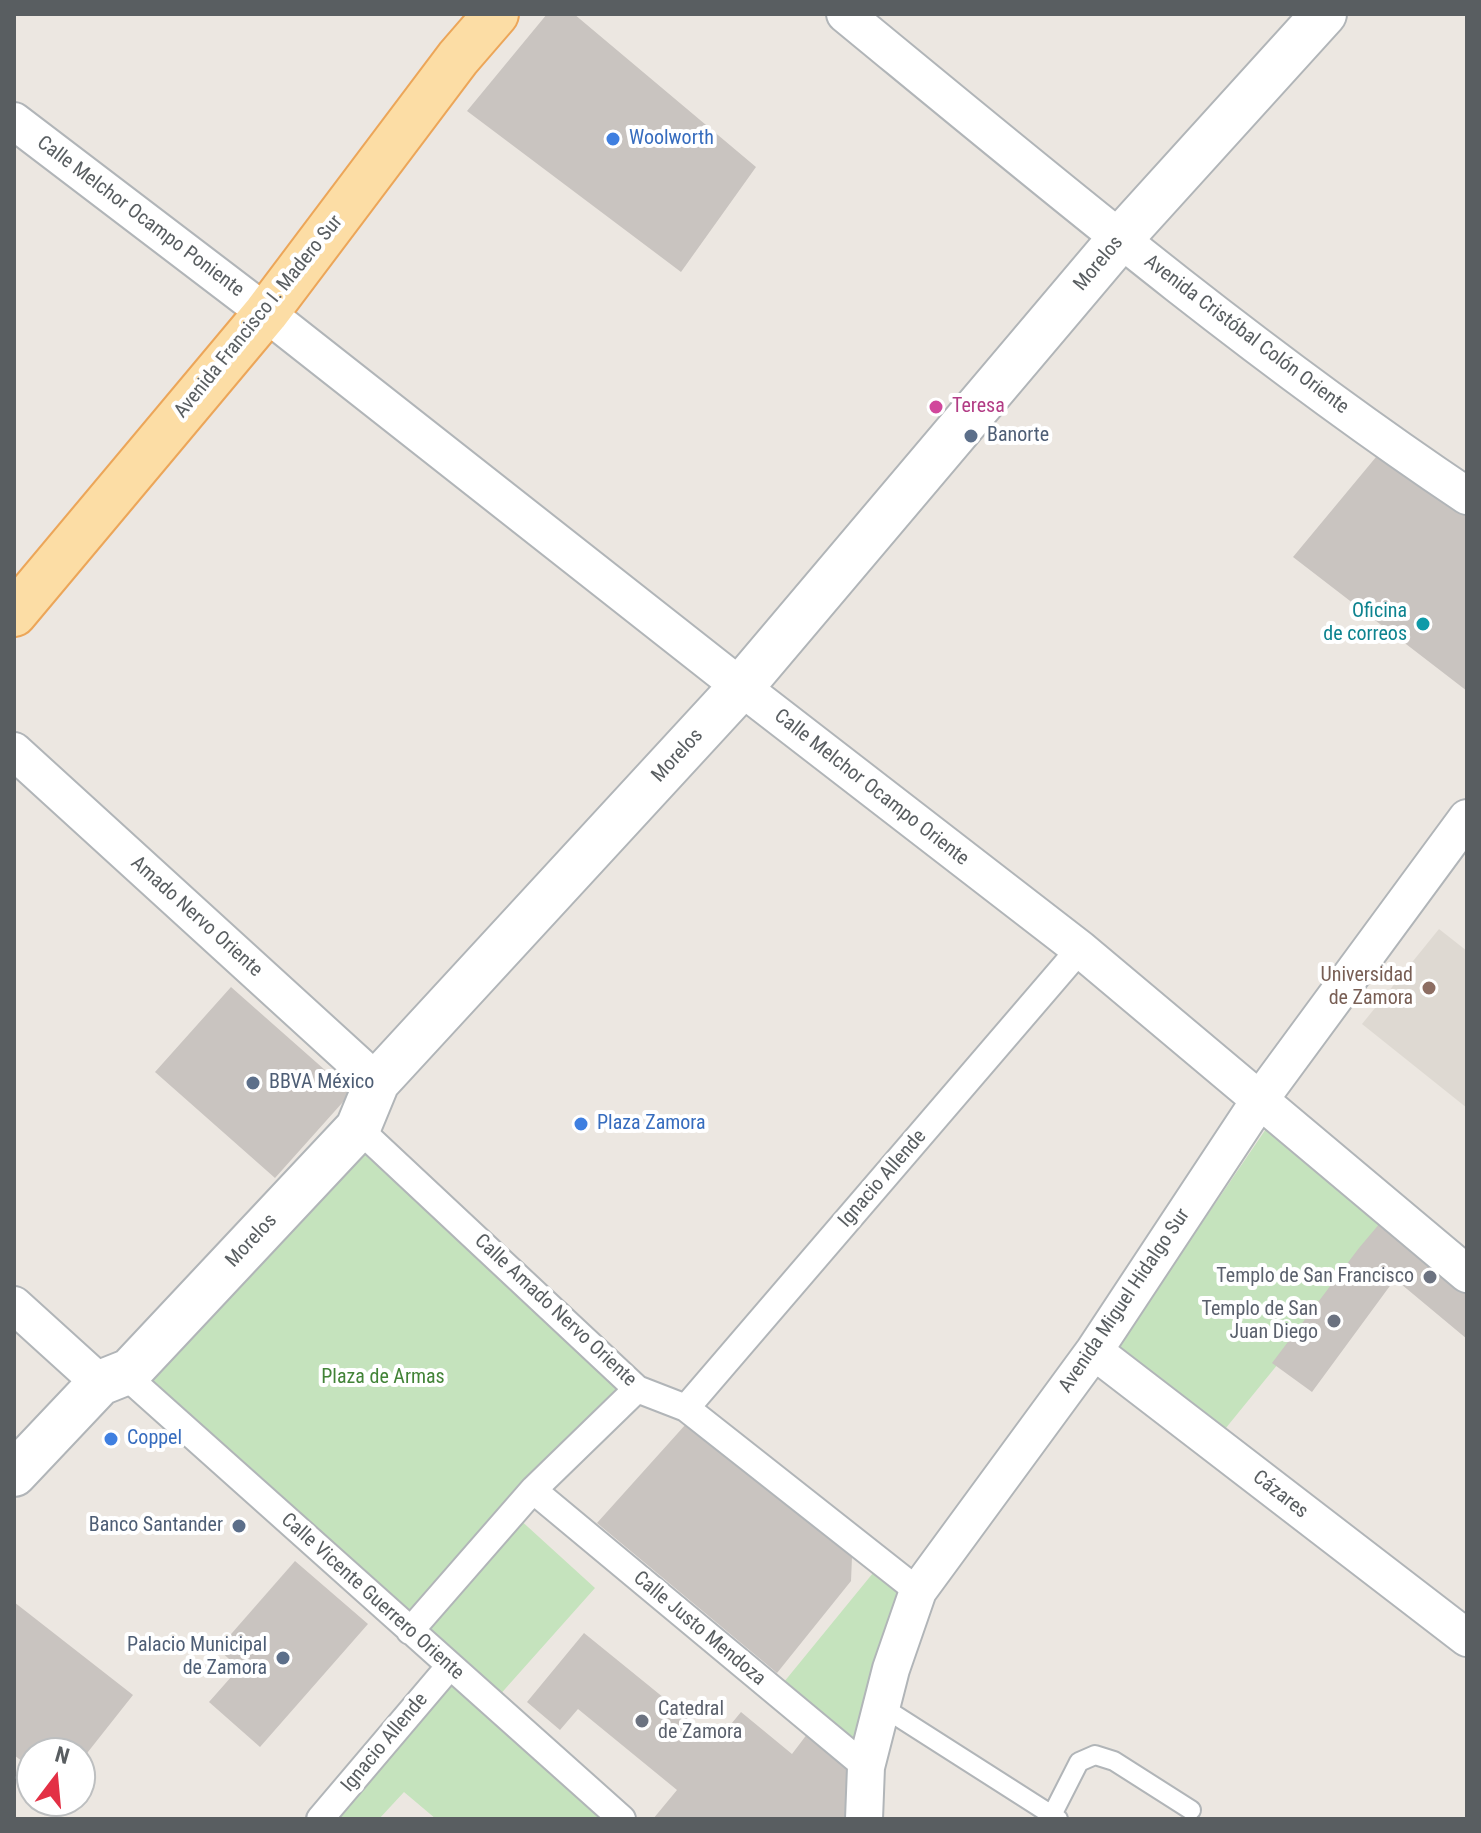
<!DOCTYPE html>
<html>
<head>
<meta charset="utf-8">
<style>
  body { margin:0 }
  #map { position:relative; width:1481px; height:1833px; overflow:hidden; background:#ece7e1; font-family:"Roboto Condensed",sans-serif }
  canvas { display:block }
  .frame { position:absolute; inset:0; border:16px solid #595e61; pointer-events:none }
  .north { position:absolute; left:16px; top:1737px; width:80px; height:80px; box-sizing:border-box; background:#fff; border:2px solid #bdbfc0; border-radius:50%; rotate:16deg; font-size:22px; font-weight:700; line-height:32px; text-align:center; color:#595e61 }
  .north::after { content:''; display:block; margin:auto; width:28px; height:36px; background:#e33045; clip-path:polygon(50% 0,100% 100%,50% 72%,0 100%) }
</style>
</head>
<body>
<div id="map">
<canvas width="1481" height="1833"></canvas>
<div class="frame"></div>
<div class="north">N</div>
</div>
<script>
const ctx = document.querySelector('canvas').getContext('2d');
ctx.lineJoin = 'round';
function fill(path, color) { ctx.fillStyle = color; ctx.fill(path, 'evenodd'); }
function strokePath(path, color, width, dash) { ctx.strokeStyle = color; ctx.lineWidth = width; ctx.lineCap = dash ? 'butt' : 'round'; ctx.setLineDash(dash || []); ctx.stroke(path); }
function drawText(font, color, halo, rows, align = 'center') {
  ctx.font = font + ' "Roboto Condensed",sans-serif'; ctx.lineWidth = 8; ctx.setLineDash([]); ctx.textBaseline = 'middle'; ctx.strokeStyle = halo; ctx.fillStyle = color; for (const [text, x, y, turn = 0] of rows) {
    ctx.save(); ctx.translate(x, y); ctx.rotate((+turn || 0) * Math.PI / 180); ctx.textAlign = isNaN(turn) ? turn : align; if (halo) ctx.strokeText(text, 0, 0); ctx.fillText(text, 0, 0); ctx.restore();
  }
}
fill(new Path2D(`
  M1439,929l28,22v157l-105,-84z`), '#ded9d2');
fill(new Path2D(`
  M1268,1126l124,98 -171,210 -107,-82z
  M358,1128l279,261 -120,128 78,71 -98,110 -87,-67 -280,-260z
  M882,1562l36,29 -52,176 -91,-74z
  M444,1674l161,145h-169l-32,-27 -25,27h-59z`), '#c5e3bd');
fill(new Path2D(`
  M547,14h27l182,153 -75,105 -214,-161z
  M1386,445l81,54v192l-174,-134z
  M231,987l120,106 -76,85 -120,-106z
  M1391,1210l76,65v64l-72,-60 -83,113 -40,-29 87,-115z
  M686,1424l166,133 -1,24 -74,92 -180,-150z
  M295,1561l73,63 -108,123 -51,-45 30,-34 -21,-19z
  M14,1602l119,93 -53,67v-9h-48v16l-18,-14z
  M584,1633l133,108 24,-29 51,42 19,-25 39,42 -1,48h-196l24,-29 -99,-81 -18,21 -33,-28z`), '#c9c4c0');
const service = new Path2D(`
  M881,1706l177,113
  M1050,1819l29,-57 16,-7 19,6 77,49`);
const pedestrian = new Path2D(`
  M358,1128l279,261 49,19 232,183
  M124,1374l498,445
  M686,1408l394,-459
  M533,1490l333,277
  M410,1631l123,-141 104,-101
  M320,1819l129,-152`);
const minor = new Path2D(`
  M845,14c203,167 404,336 622,482
  M14,121l252,192 475,374 339,262 387,325
  M14,751l363,331
  M14,1305l86,78
  M1094,1351l373,287
  M864,1819l2,-52 25,-98 27,-78 176,-240 167,-253 206,-280`);
const tertiary = new Path2D(`
  M14,1474l86,-91 30,-12 228,-243 19,-46 364,-395 378,-447 205,-226`);
const primary = new Path2D(`
  M14,614l252,-301 192,-255 38,-44`);
strokePath(service, '#b1b5b8', 22);
strokePath(pedestrian, '#b1b5b8', 30);
strokePath(minor, '#b1b5b8', 40);
strokePath(tertiary, '#b1b5b8', 48);
strokePath(primary, '#eca659', 48);
strokePath(service, '#fff', 18);
strokePath(pedestrian, '#fff', 26);
strokePath(minor, '#fff', 36);
strokePath(tertiary, '#fff', 44);
strokePath(primary, '#fcdda5', 44);
for (const [x, y, r, color] of [
  [613,139,8,"#3f7fe0"],
  [936,407,8,"#d1479c"],
  [971,436,8,"#5c6f8a"],
  [1423,624,8,"#0f9aa8"],
  [1429,988,8,"#8d6e63"],
  [253,1083,8,"#5c6f8a"],
  [581,1124,8,"#3f7fe0"],
  [1430,1277,8,"#6b7280"],
  [1334,1321,8,"#6b7280"],
  [111,1439,8,"#3f7fe0"],
  [239,1526,8,"#5c6f8a"],
  [283,1658,8,"#5c6f8a"],
  [642,1721,8,"#6b7280"]
]) { const dot = new Path2D(); dot.arc(x, y, r, 0, 2 * Math.PI); ctx.fillStyle = color; ctx.fill(dot); strokePath(dot, '#fff', 3); }
drawText('20px', '#366cbe', '#fff', [
  ["Woolworth",629,139],
  ["Plaza Zamora",597,1124],
  ["Coppel",127,1439]
], 'left');
drawText('20px', '#595e61', '#fff', [
  ["Calle Melchor Ocampo Poniente",140,217,37],
  ["Morelos",1099,264,-50],
  ["Avenida Francisco I. Madero Sur",259,317,-51],
  ["Avenida Cristóbal Colón Oriente",1246,335,37],
  ["Morelos",678,756,-47],
  ["Calle Melchor Ocampo Oriente",871,788,38],
  ["Amado Nervo Oriente",196,917,42],
  ["Ignacio Allende",883,1179,-49],
  ["Morelos",252,1241,-47],
  ["Avenida Miguel Hidalgo Sur",1125,1301,-56],
  ["Calle Amado Nervo Oriente",555,1311,43],
  ["Cázares",1280,1495,38],
  ["Calle Vicente Guerrero Oriente",372,1597,42],
  ["Calle Justo Mendoza",699,1629,40],
  ["Ignacio Allende",385,1743,-50]
]);
drawText('20px', '#b23c85', '#fff', [
  ["Teresa",952,407]
], 'left');
drawText('20px', '#4e5e75', '#fff', [
  ["Banorte",987,436],
  ["BBVA México",269,1083],
  ["Banco Santander",223,1526,"right"],
  ["Palacio Municipal",267,1646,"right"],
  ["de Zamora",267,1669,"right"]
], 'left');
drawText('20px', '#0d838f', '#fff', [
  ["Oficina",1407,612],
  ["de correos",1407,635]
], 'right');
drawText('20px', '#785e54', '#fff', [
  ["Universidad",1413,976],
  ["de Zamora",1413,999]
], 'right');
drawText('20px', '#5b616d', '#fff', [
  ["Templo de San Francisco",1414,1277],
  ["Templo de San",1318,1310],
  ["Juan Diego",1318,1333],
  ["Catedral",658,1710,"left"],
  ["de Zamora",658,1733,"left"]
], 'right');
drawText('20px', '#428337', '#fff', [
  ["Plaza de Armas",383,1378]
]);
</script>
</body>
</html>
